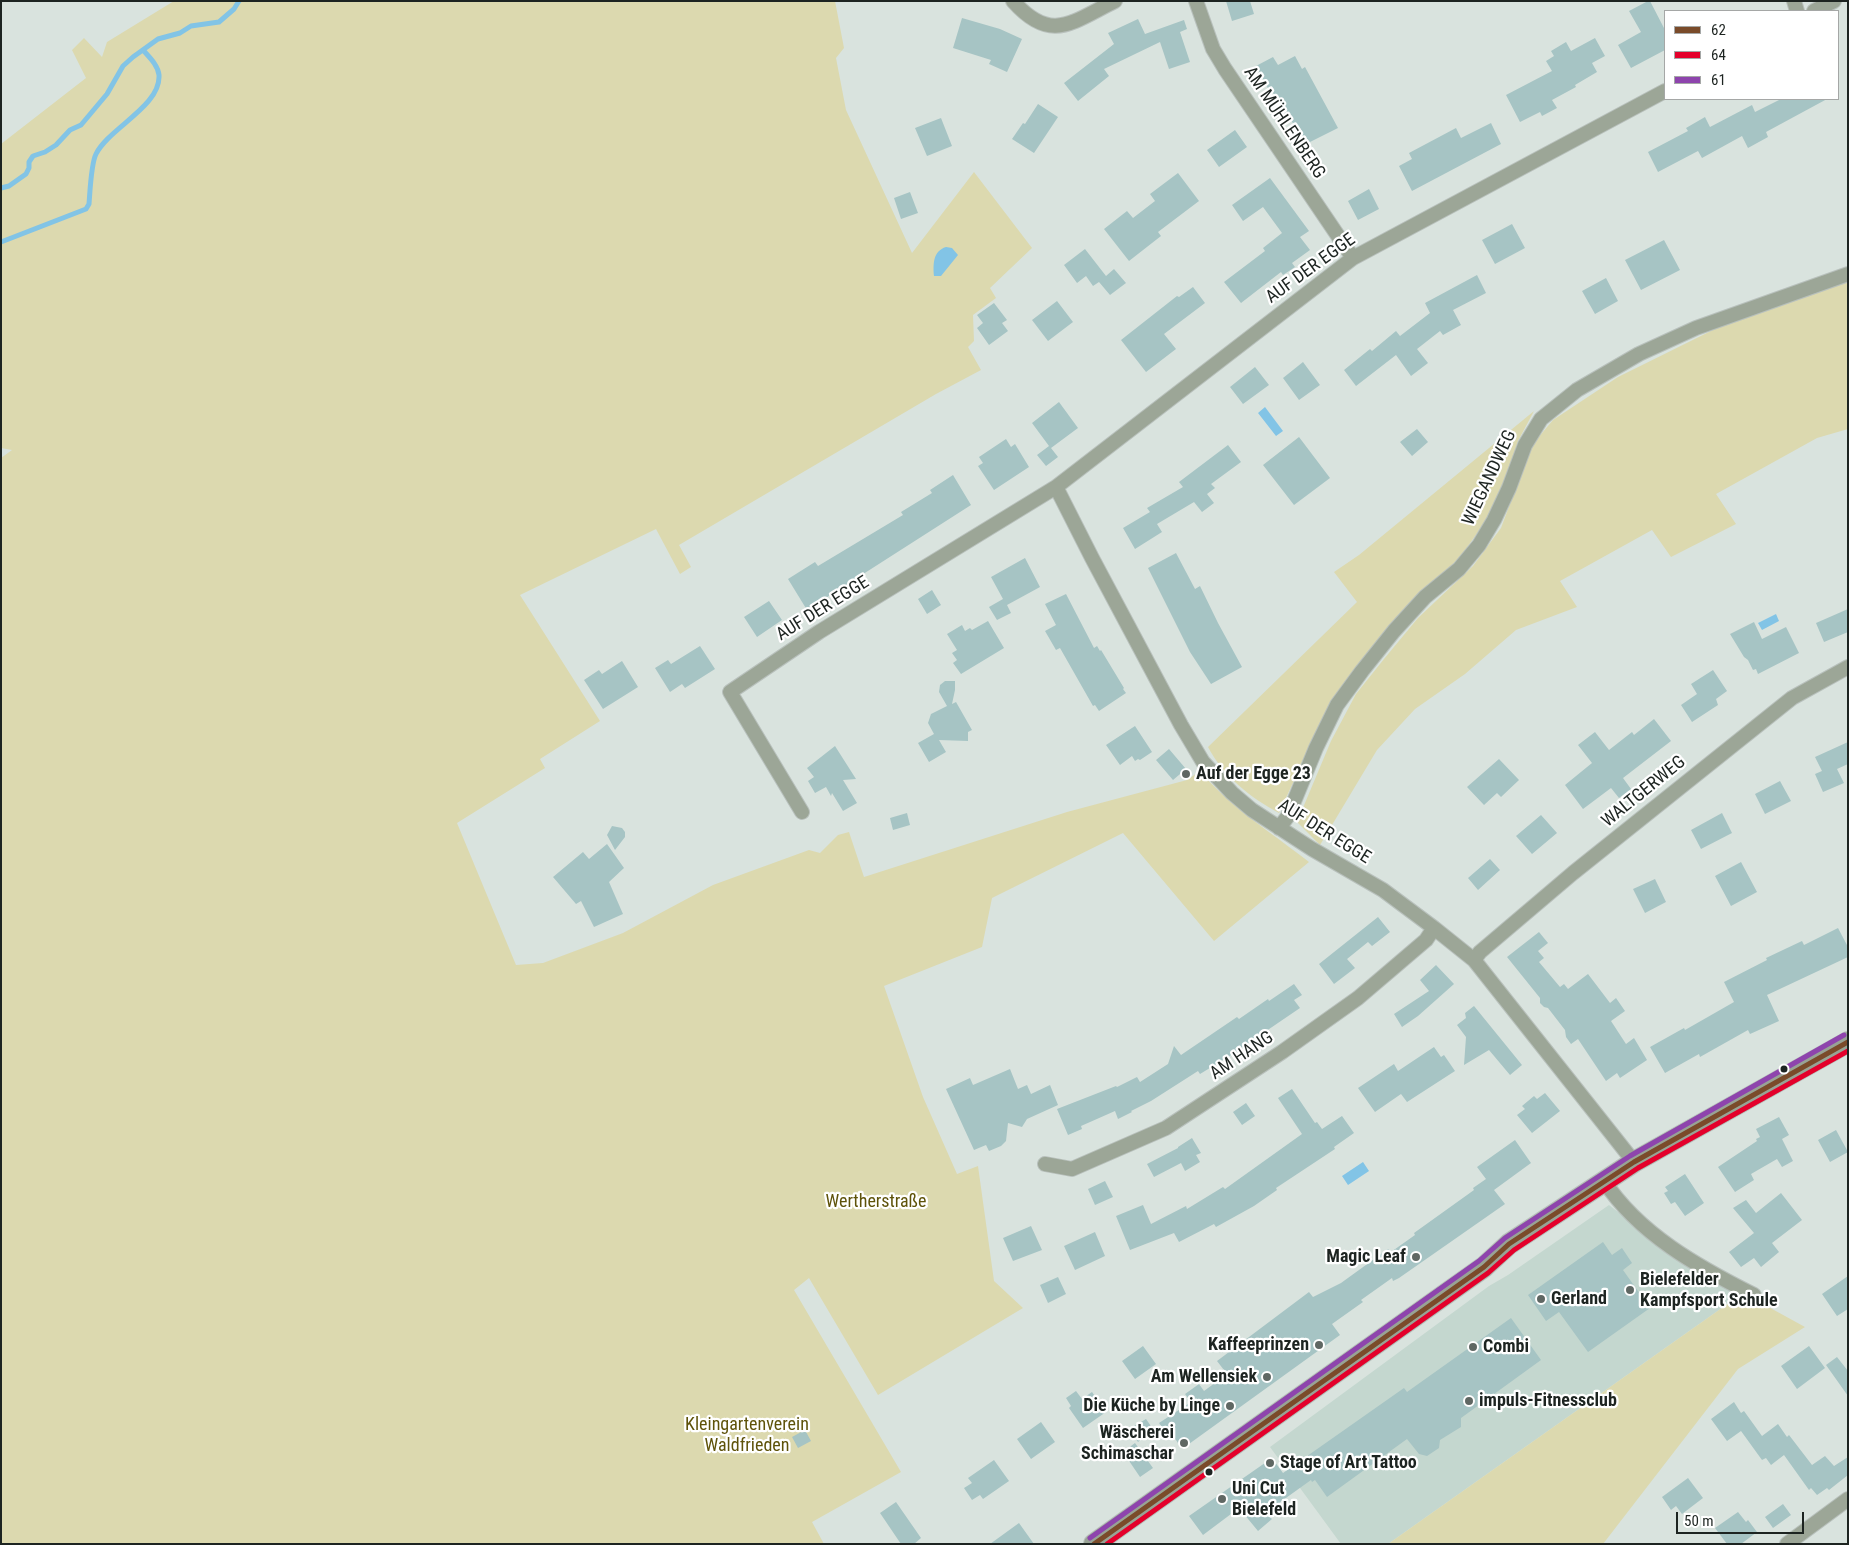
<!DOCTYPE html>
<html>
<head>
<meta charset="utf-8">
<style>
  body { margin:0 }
  #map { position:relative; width:1849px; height:1545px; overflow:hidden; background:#d9e3de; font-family:"Roboto Condensed",sans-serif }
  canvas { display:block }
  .frame { position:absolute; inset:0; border:2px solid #1d2421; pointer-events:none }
  .legend { position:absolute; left:1664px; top:10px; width:175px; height:90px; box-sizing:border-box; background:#fff; border:1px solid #a5a7a6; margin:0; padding:6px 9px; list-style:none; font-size:15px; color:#1d2421 }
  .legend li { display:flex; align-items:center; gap:10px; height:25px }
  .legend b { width:25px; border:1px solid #a5a7a6 }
  .scale { position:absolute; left:1676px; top:1512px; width:128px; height:22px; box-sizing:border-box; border:2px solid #1d2421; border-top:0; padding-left:6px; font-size:15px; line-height:18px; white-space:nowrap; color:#1d2421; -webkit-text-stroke:4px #fff; paint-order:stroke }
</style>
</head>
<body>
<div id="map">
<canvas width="1849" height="1545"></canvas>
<div class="frame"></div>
<ul class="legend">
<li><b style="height:6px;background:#7a4b2a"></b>62</li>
<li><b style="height:6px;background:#e4002b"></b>64</li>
<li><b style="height:6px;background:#8e44ad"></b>61</li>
</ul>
<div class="scale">50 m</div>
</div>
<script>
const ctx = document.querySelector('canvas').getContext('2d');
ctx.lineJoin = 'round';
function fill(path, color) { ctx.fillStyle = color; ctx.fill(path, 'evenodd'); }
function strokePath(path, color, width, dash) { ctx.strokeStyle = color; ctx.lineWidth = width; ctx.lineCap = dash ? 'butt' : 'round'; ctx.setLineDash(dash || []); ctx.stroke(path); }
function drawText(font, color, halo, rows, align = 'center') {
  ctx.font = font + ' "Roboto Condensed",sans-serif'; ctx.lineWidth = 4.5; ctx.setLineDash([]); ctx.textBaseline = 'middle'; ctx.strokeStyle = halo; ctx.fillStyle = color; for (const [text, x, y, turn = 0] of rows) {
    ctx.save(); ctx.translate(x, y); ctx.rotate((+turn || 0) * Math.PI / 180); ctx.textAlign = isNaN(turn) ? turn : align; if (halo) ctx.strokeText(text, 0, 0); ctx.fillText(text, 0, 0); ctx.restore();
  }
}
fill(new Path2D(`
  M1609,1205l43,33 91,55 -355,251h-47l-71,-97 219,-161 19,-11z`), '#c4d7cf');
fill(new Path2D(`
  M174,1h661l9,47 -8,10 10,52 66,143 62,-81 58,76 -42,40 6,10 -23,17 1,26 -6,6 13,23 -45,24 -257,151 12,22 -11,7 -24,-45 -136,66 80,126 -60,38 5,9 -88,55 59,142 27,-2 80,-30 90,-48 96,-35 11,3 18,-18 11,-3 15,45 203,-65 120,-32 13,-9c30,36 72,62 109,91l-95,79 -91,-108 -131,65 -10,49 -98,39 39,111 34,77 21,-8 16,115 29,27 -145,87 -69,-117 -15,12 107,182 -89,50 12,22h-823v-1086l11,-8 -11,-2v-304l85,-66 -14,-28 12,-12 18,19 5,-15z
  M1848,282v147l-31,9 -101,56 20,30 -65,33 -19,-27 -92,51 17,26 -61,23 -51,44 -50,35 -38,41 -57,95 -23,-23 34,-81 25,-47 28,-35 34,-41 55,-52 28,-38 31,-83 21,-25 65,-43 97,-48z
  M1534,411l-16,30 -13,42 -18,36 -26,37 -53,52 -64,75 -28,50 -37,80c-28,-15 -56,-37 -71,-66l149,-145 -23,-30 25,-17z
  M1743,1293l62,34 -67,42 -135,175h-215z`), '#dcd9af');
fill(new Path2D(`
  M946,247l6,1 6,7 -17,21h-7c-1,-12 -1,-25 12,-29z
  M1265,407l18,24 -7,5 -18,-23z
  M1776,614l3,7 -17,9 -4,-7z
  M1363,1162l6,9 -21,14 -6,-9z`), '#82c4e6');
strokePath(new Path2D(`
  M1,188l8,-2 17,-12 3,-6v-6l4,-6 12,-4 11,-7 14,-15 11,-5 26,-31 16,-28 10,-9 25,-18 22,-6 11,-7 28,-4 15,-13 5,-8
  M1,242l85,-33 3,-5c1,-12 2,-40 7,-50 13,-26 65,-48 63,-79 -1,-10 -10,-18 -16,-25`), '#82c4e6', 5);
fill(new Path2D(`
  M1226,1h24l4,13 -22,7z
  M1648,1h2l15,29v20l-34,18 -13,-23 23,-13 -12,-21z
  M962,18l38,11 22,10 -15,33 -18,-8 2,-4 -38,-12z
  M1138,19l7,15 39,-14 3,9 -7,3 10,30 -21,7 -9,-27 -56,27 5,7 -31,25 -14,-18 50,-39 -6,-11z
  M1595,38l10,18 -13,7 5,9 -22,13 1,2 -24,13 5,8 -15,8 -2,-4 -20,10 -14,-27 46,-24 -6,-10 8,-5 -3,-5 15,-9 5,9z
  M1295,56l7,13 3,-2 33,61 -34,17 -23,-45 -3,2 -6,-11 -2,1 -14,-26 17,-9 5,8z
  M1781,99h46l-61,33 2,5 -20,11 -6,-12 -40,22 -4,-7 -40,21 -10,-20 40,-21 -2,-3 19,-11 5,10 42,-22 3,7z
  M1038,104l20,13 -24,36 -22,-14 11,-16 2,1z
  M941,118l11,28 -25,10 -12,-28z
  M1491,123l10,21 -89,47 -13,-25 13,-7 -3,-6 47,-25 5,10z
  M1235,130l12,17 -28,20 -12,-17z
  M1178,173l21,28 -41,31 3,4 -32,25 -25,-32 23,-18 6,7 22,-17 -5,-7z
  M1270,178l39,53 -9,6 10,13 -18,13 3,4 -12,8 -2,-3 -40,31 -17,-21 41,-31 -2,-3 19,-15 -19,-26 -20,14 -11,-16z
  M1369,189l10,20 -21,11 -10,-19z
  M910,192l8,21 -17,6 -7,-21z
  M1512,224l13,24 -30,16 -13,-24z
  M1664,240l16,30 -39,20 -16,-30z
  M1085,249l21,27 8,-7 12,14 -16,12 -11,-13 -6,4 -7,-10 -9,7 -13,-18z
  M1477,275l9,18 -33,17 8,15 -18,10 -3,-4 -23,18 11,14 -17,13 -15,-21 -40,31 -12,-16 26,-21 2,2 24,-20 4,5 30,-23 -5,-10z
  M1606,278l12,23 -23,13 -13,-23z
  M1193,287l12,16 -41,31 12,15 -30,23 -25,-32 56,-44 2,1z
  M1057,301l16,21 -25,19 -16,-21z
  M994,303l13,17 -5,3 6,8 -19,14 -12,-17 6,-5 -6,-8z
  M1303,362l17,23 -21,15 -16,-22z
  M1255,367l14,18 -26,19 -13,-17z
  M1059,402l19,26 -27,20 7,9 -12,9 -9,-11 12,-9 -17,-23z
  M1417,429l11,13 -16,14 -12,-14z
  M1299,437l31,41 -36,27 -31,-40z
  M1006,439l5,8 4,-3 14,23 -35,23 -16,-24 5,-3 -4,-6z
  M1228,445l13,17 -30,22 4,4 -8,6 7,9 -12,9 -8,-10 -37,22 5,8 -27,17 -12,-21 27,-16 -3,-4 36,-21 -4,-5z
  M953,475l18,30 -164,105 -19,-31 27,-17 3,4 85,-51 -2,-3 31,-19 -2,-3z
  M1176,553l19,36 5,-3 18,37 24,44 -31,17 -21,-32 -42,-84z
  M1025,558l15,29 -33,18 4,8 -14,7 -8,-13 14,-8 -12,-22z
  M932,590l9,15 -14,9 -9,-15z
  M1066,594l28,54 3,-2 3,5 1,-1 23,38 -1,1 3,4 -27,18 -4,-6 -2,1 -33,-58 -4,2 -11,-19 11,-6 -11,-21z
  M769,601l13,19 -25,17 -13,-20z
  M1848,609v23l-24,10 -8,-19z
  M988,621l16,27 -43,26 -8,-11 4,-3 -5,-7 5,-3 -10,-16 15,-9 3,6 5,-3 2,2z
  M1754,622l8,17 24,-12 13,26 -41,21 -2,-5 -3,1 -5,-10 -4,-3 -14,-23z
  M700,646l15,23 -30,19 -3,-4 -12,8 -15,-24 13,-8 3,4z
  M622,661l16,26 -35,22 -19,-29 15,-10 3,4z
  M1713,670l14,21 -11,8 2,6 -26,17 -11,-17 16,-11 -6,-10z
  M945,681h10v9l-3,14 4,-2 16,28 -4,2v9l-29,-1 7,12 -17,10 -11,-19 16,-9 -6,-11 3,-9 16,-8 -8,-14 1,-7z
  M1654,719l17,22 -48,37 8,11 -12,9 -8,-10 -28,21 -18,-24 27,-22 -14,-18 17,-13 14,18 23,-18 2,3z
  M1135,726l17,26 -12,8 -2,-1 -3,2 -3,-5 -12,9 -14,-20z
  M1848,742v22l-11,5 7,14 -21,9 -8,-18 7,-3 -7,-14z
  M835,746l21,33 -13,1 14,23 -14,8 -11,-18 -1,3 -5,-9 -11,6 -7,-12 6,-4 -7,-9z
  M1169,749l17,20 -13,11 -17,-20z
  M1499,759l20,21 -18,17 -4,-4 -13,12 -17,-18z
  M1780,781l11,20 -26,13 -10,-20z
  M907,813l3,12 -17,5 -3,-12z
  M1722,813l10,20 -31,16 -10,-19z
  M1541,815l16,18 -25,21 -16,-18z
  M612,826l10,2 3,4v5l-10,13 -8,-15z
  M607,844l17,24 -15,14 14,32 -29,13 -13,-26 -5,3 -23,-27 30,-25 6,7z
  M1490,859l10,11 -22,20 -10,-12z
  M1741,862l16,30 -26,14 -16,-30z
  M1655,879l11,23 -21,11 -12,-24z
  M1378,917l12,15 -18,14 -4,-4 -21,17 8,9 -21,16 -15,-20z
  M1838,928l10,19v10l-81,38 12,26 -29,13 -2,-4 -48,27 -1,-3 -34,19 -15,-26 34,-19 1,2 49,-28 -10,-20 43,-22 -1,-2 36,-17 2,4z
  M1539,932l9,11 -10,8 6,7 -5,4 21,25 4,-3 4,5 20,-15 22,29 6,-5 9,13 -14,10 15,23 8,-6 13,22 -27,18 -3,-5 -11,8 -28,-42 -7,5 -5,-7 -1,-7 -17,-22 -4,-1 -4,-4v-5l-33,-41z
  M1436,965l18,19 -36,32 -16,11 -8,-13 35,-23 -9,-11z
  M1294,984l8,11 -8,5 6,8 -72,49 -28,17 -2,-3 -47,30 -20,10 1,1 -14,7 -3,-8 -34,15 1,3 -14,6 -11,-26 59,-23 1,1 20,-10 3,5 28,-18 6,-18 7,9 56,-38 2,2 29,-20 1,2z
  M1474,1006l48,59 -12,10 -21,-25 -25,15 2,-28 -9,-12 9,-7 -1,-5z
  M1434,1047l7,10 3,-2 11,16 -48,31 -6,-8 -26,18 -17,-24 36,-24 4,7z
  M1010,1069l8,20 9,-4 4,9 19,-9 8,20 -31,14 -5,8 -14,-4 -2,18 -5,5 -12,5 -3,-6 -12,5 -28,-61 24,-11 3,7z
  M1292,1089l23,34 2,-1 5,7 20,-13 12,17 -20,14 1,2 -59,39 1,2 -23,16 -38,21 -2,-3 -35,18 -5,-9 -44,17 -14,-34 27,-11 8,19 35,-18 1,3 36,-22 2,2 77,-55 -24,-36z
  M1545,1093l15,18 -28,22 -15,-18 8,-6 -3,-3 12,-10 3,3z
  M1246,1103l9,13 -13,9 -9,-13z
  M1779,1117l10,18 -7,4 11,22 -11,6 -5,-8 -26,15 3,6 -19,12 -17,-25 39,-26 -1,-2 4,-2 -4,-8z
  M1836,1130l12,22 -18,10 -12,-22z
  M1192,1138l9,15 -5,2 4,7 -15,9 -4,-8 -27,14 -7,-13 31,-16v-1z
  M1515,1140l16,23 -37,27 11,14 -106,74 -6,3 -1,-3 -31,22 2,2 -31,22 8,11 -158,114 -8,-12h-5l-10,-14 32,-21 -6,-8 14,-10 5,7 23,-17 -10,-13 92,-69 4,5 28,-14 47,-34 3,3 24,-17 -1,-2 60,-43 -1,-2 13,-9 -9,-12z
  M1685,1174l19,29 -19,13 -10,-14 -4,2 -7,-11 4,-2 -3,-4z
  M1105,1181l8,16 -18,8 -7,-16z
  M1781,1193l21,27 -30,23 7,9 -18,15 -7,-9 -13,9 -12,-15 25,-19 -21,-25 13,-8 10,13z
  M1031,1226l11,24 -29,11 -10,-23z
  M1095,1232l10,24 -30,14 -11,-24z
  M1603,1242l9,13 10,-7 10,15 -9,7 27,38 -62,44 -29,-40 -13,9 -18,-26z
  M1848,1276v33l-11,7 -15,-22z
  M1058,1277l8,17 -18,9 -8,-18z
  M1511,1318l30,42 -80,58v9l-21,13 -1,8 -12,8 -8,-2 -12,-15 -80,58 -12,-17 -3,2 -1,-2 -46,33 7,6 -14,12 -19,-23 -36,27 -14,-19 83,-58 11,15 121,-85 3,4z
  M1143,1346l13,18 -21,15 -13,-18z
  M1809,1346l16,22 -28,21 -16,-23z
  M1837,1357l11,14v25l-22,-31z
  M1076,1391l6,8 10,-7 14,20 -23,16 -14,-20 2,-2 -5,-8z
  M1734,1402l7,11 3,-2 18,25 16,-12 9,13 2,-2 23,30 13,-9 9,10 14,-9v18l-19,15 -2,-2 -10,7 -6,-7 -2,2 -25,-35 -13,10 -5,-7 -4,2 -21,-29 -14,10 -16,-22z
  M1146,1419l7,10 -15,13 -9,-13z
  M1041,1422l14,20 -24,17 -14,-20z
  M805,1430l6,11 -13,7 -6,-11z
  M1135,1443l18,25 -13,9 -17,-25z
  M994,1460l15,21 -26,18 -3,-4 -8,5 -8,-12 8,-5 -4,-5z
  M1688,1478l15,20 -21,16 -6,-8 -5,4 -9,-13z
  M896,1502l25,36 -7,6h-13l-21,-31z
  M1783,1504l8,11 -18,13 -8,-11z
  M1738,1512l8,10 2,-2 9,12 -16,12h-14l-12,-16z
  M1019,1523l15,21h-44z`), '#a6c4c4');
const street = new Path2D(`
  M1013,1c38,43 59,21 102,0
  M1196,1l17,48 12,20 128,189
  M1794,1l3,10
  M1814,11l20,-10
  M1056,487l36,71 89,167 22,37 29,31 20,17 60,39 71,41 51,38 40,32 160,202
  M802,812l-72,-120 89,-60 237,-145 297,-229 312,-167
  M1279,828l9,-12 28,-68 21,-43 25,-34 32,-40 31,-34 34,-28 20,-24 15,-25 15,-32 16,-43 16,-26 36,-29 62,-36 57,-26 152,-54
  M1474,960l6,-8 93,-79 219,-175 56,-31
  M1045,1164l27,5 94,-41 116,-76 76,-54 68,-58 8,-12
  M1604,1181c35,53 94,86 150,114
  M1787,1544l61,-45`);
const secondary = new Path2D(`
  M1094,1544l356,-253 34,-24 25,-23 125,-82 214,-120`);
strokePath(street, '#b8c0bc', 16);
strokePath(secondary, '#b8c0bc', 22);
strokePath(street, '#9ca697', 14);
strokePath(secondary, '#98a395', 20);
strokePath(new Path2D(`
  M1094,1544l390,-277 25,-23 125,-82 214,-120`), '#7a4b2a', 5);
strokePath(new Path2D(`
  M1107,1544l381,-271 26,-23 124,-82 210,-117`), '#e4002b', 5);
strokePath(new Path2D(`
  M1090,1538l389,-277 26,-23 125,-82 214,-121`), '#8e44ad', 5);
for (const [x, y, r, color] of [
  [1186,774,5,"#5f6763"],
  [1784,1069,4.5,"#1d2421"],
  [1416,1257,5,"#5f6763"],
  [1630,1290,5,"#5f6763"],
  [1541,1299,5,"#5f6763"],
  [1319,1345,5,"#5f6763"],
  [1473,1347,5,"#5f6763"],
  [1267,1377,5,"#5f6763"],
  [1469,1401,5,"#5f6763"],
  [1230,1406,5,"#5f6763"],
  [1184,1443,5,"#5f6763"],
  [1270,1463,5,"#5f6763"],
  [1209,1472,4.5,"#1d2421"],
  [1222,1499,5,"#5f6763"]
]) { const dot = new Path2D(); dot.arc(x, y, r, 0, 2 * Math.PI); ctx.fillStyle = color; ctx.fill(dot); strokePath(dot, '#fff', 2); }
drawText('18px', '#1d2421', '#fff', [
  ["AM MÜHLENBERG",1284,123,56],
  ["AUF DER EGGE",1311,269,-36],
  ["WIEGANDWEG",1490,478,-65],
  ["AUF DER EGGE",823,609,-32],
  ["WALTGERWEG",1644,792,-39],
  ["AUF DER EGGE",1324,832,32],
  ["AM HANG",1242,1056,-34]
]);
drawText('bold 18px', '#1d2421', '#fff', [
  ["Auf der Egge 23",1196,774],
  ["Magic Leaf",1406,1257,"right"],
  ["Bielefelder",1640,1280],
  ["Kampfsport Schule",1640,1301],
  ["Gerland",1551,1299],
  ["Kaffeeprinzen",1309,1345,"right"],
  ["Combi",1483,1347],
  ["Am Wellensiek",1257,1377,"right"],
  ["impuls-Fitnessclub",1479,1401],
  ["Die Küche by Linge",1220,1406,"right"],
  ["Wäscherei",1174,1433,"right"],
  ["Schimaschar",1174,1454,"right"],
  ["Stage of Art Tattoo",1280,1463],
  ["Uni Cut",1232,1489],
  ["Bielefeld",1232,1510]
], 'left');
drawText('18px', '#5e5209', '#fff', [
  ["Wertherstraße",876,1202],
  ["Kleingartenverein",747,1425],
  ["Waldfrieden",747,1446]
]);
</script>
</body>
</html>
